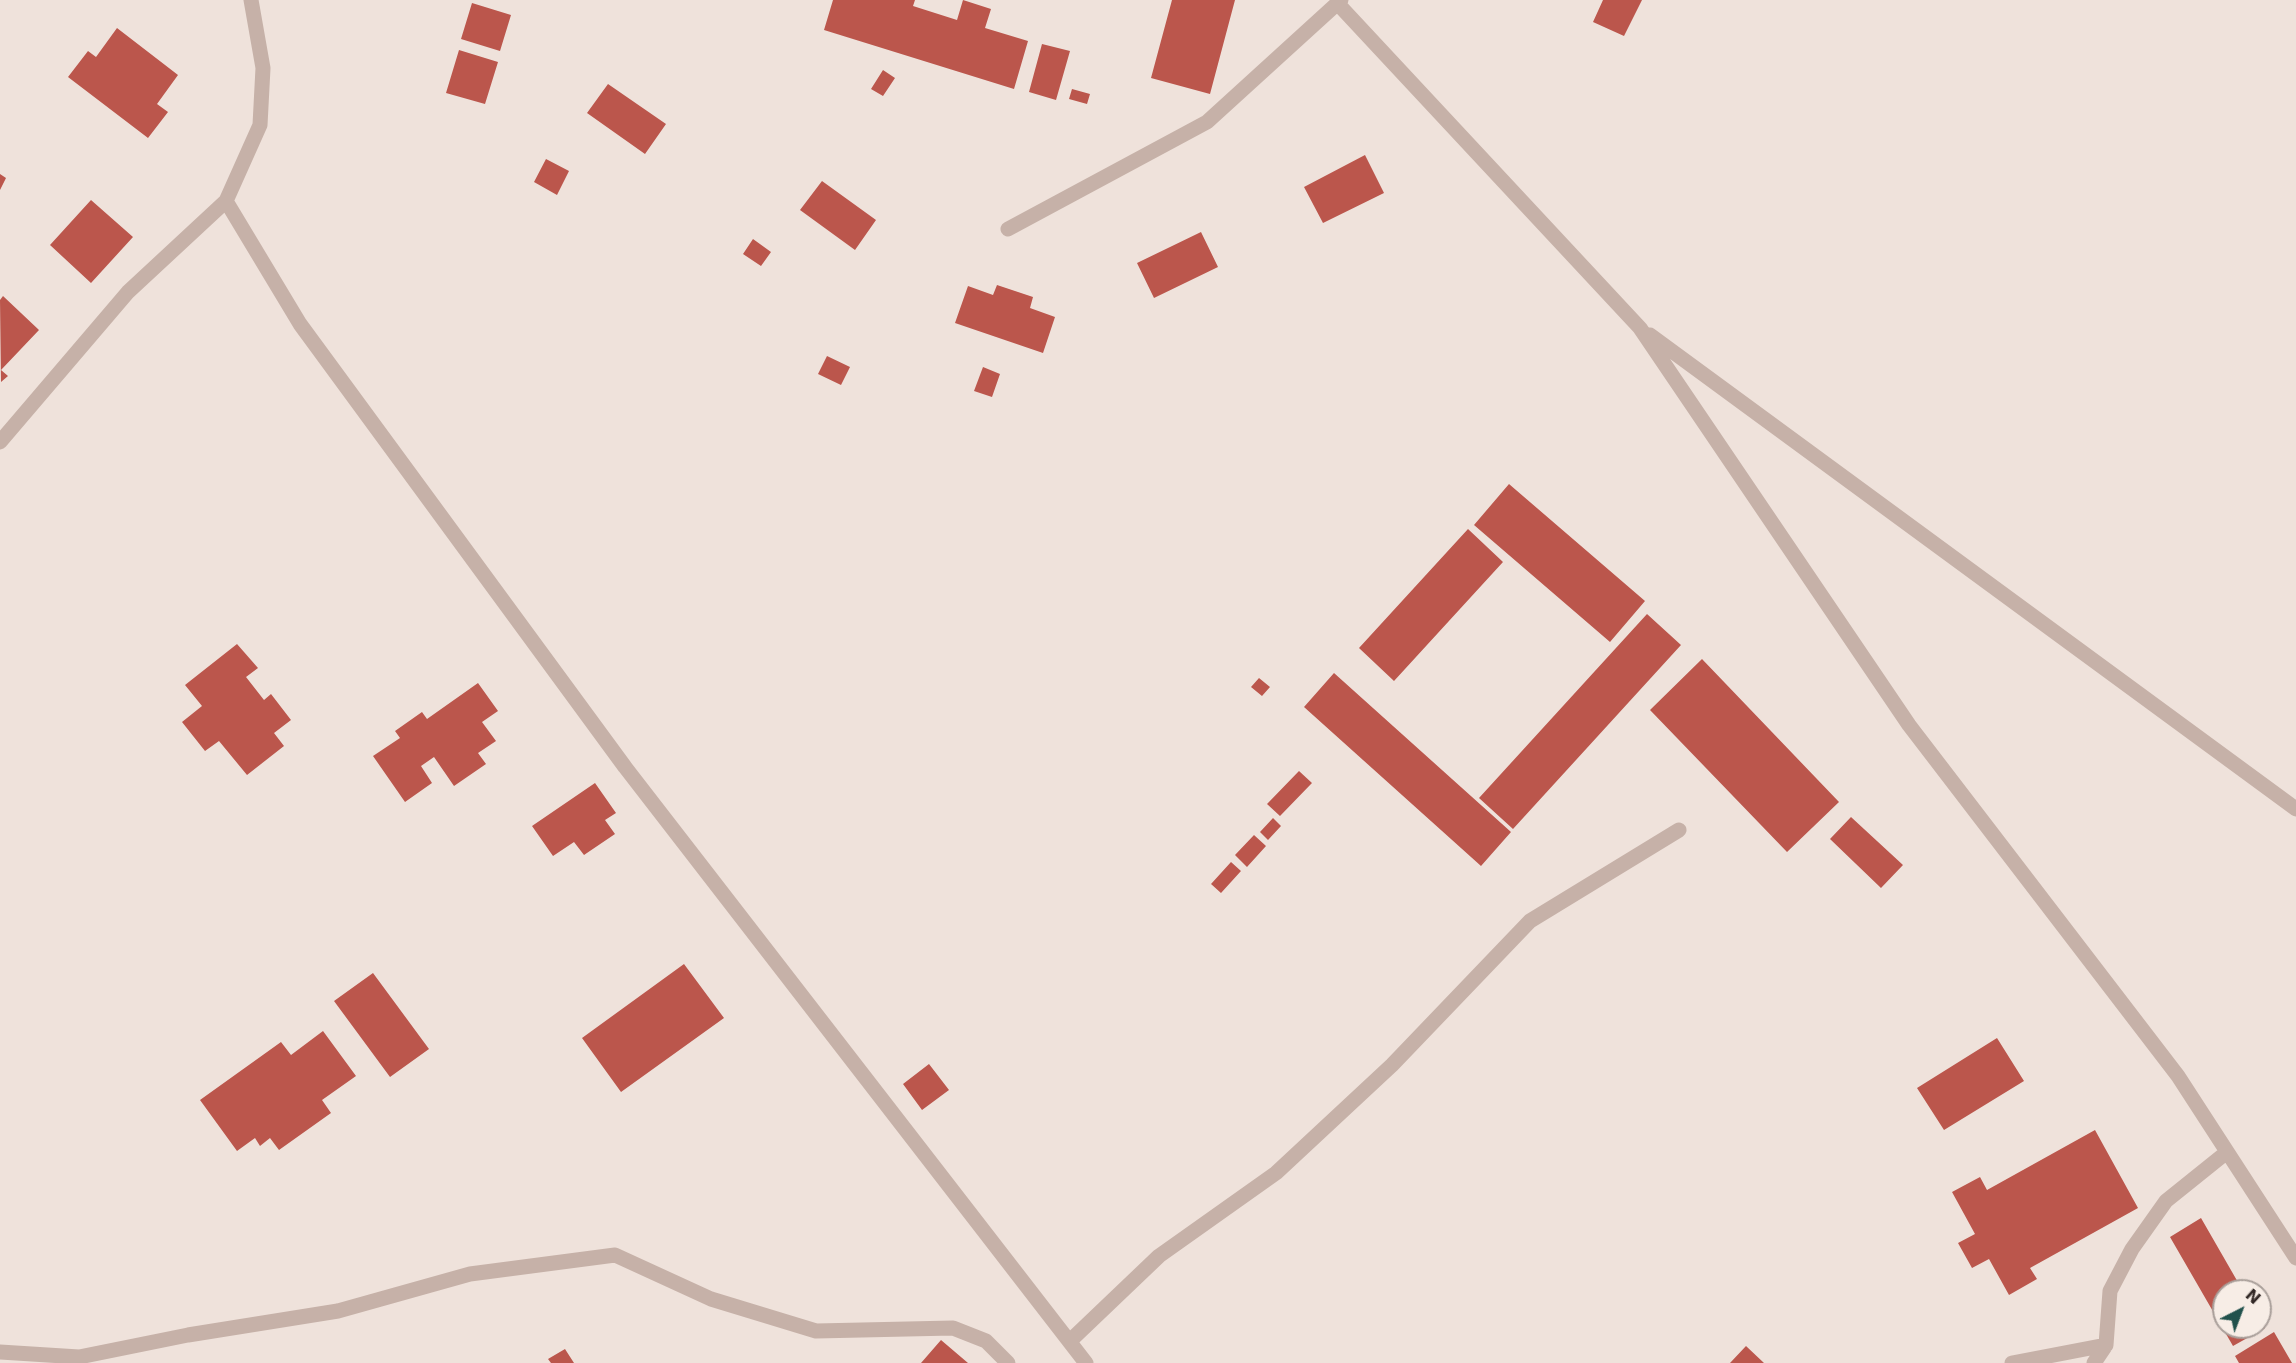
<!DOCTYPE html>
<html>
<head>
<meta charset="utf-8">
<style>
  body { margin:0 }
  #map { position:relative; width:2296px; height:1363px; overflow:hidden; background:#efe2db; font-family:"DejaVu Sans",sans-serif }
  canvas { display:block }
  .north { position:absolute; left:2212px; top:1279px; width:60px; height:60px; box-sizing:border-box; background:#f7ede6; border:2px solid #a99f9a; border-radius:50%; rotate:42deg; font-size:16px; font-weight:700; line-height:24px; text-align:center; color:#332927 }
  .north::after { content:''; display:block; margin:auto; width:21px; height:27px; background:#21514c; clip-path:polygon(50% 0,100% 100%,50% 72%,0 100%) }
</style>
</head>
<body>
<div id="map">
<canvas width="2296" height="1363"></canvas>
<div class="north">N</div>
</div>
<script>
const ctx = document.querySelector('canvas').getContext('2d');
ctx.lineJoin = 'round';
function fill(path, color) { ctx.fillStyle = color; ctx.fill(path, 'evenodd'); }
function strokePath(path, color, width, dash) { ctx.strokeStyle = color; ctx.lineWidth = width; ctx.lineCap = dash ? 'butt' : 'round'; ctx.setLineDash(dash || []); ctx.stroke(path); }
fill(new Path2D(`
  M833,0h82l-2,6 44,14 6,-20 28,9 -6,19 43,13 -14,48 -190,-59z
  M1172,0h63l-25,94 -59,-16z
  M1603,0h39l-18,36 -31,-14z
  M472,3l39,12 -11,36 -39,-12z
  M117,28l61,47 -21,29 11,8 -20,26 -80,-61 20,-26 8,6z
  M1042,44l28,7 -14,49 -27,-8z
  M459,50l39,12 -13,42 -39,-11z
  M883,70l12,8 -12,18 -12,-7z
  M608,84l58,40 -21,30 -58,-41z
  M1072,89l18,5 -3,10 -18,-5z
  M1365,155l19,38 -61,30 -19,-36z
  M546,159l23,12 -12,24 -23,-13z
  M0,174l6,4 -6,12z
  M822,181l54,39 -21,30 -55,-40z
  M91,200l42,37 -42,46 -41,-38z
  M1201,232l17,35 -64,31 -17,-35z
  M753,239l18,13 -10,14 -18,-12z
  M997,285l36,12 -3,11 25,9 -12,36 -88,-30 13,-37 25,9z
  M3,296l36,34 -38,40 7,6 -7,6 -1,-82z
  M827,356l23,11 -9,18 -23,-11z
  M983,367l17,7 -8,23 -18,-6z
  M1509,484l136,117 -35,41 -136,-117z
  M1468,529l35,33 -109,119 -35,-33z
  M1647,614l34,31 -168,184 -34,-31z
  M237,644l21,24 -12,9 18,23 7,-6 20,26 -17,13 10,13 -37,29 -28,-34 -14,10 -23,-29 20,-16 -17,-21z
  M1702,659l137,143 -52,50 -137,-142z
  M1334,673l177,159 -30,34 -177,-159z
  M1259,678l11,9 -8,9 -11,-9z
  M478,683l20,28 -16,11 14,19 -18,12 8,11 -32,22 -20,-29 -13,9 11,17 -27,19 -32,-46 27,-18 -5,-7 27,-19 5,7z
  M1299,771l13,12 -32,33 -13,-12z
  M595,783l21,30 -11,7 10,14 -31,21 -10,-13 -21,14 -21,-30z
  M1851,817l52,48 -22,23 -51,-49z
  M1273,818l8,8 -13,14 -8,-8z
  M1254,835l12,11 -19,21 -12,-12z
  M1231,862l10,9 -20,22 -10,-9z
  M684,964l40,54 -103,74 -39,-54z
  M373,973l56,76 -39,28 -56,-76z
  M323,1031l33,45 -34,24 9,13 -52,37 -9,-12 -10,8 -5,-8 -18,13 -37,-51 81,-58 10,13z
  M1997,1038l27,43 -80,49 -27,-42z
  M929,1064l20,26 -27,20 -19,-26z
  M2095,1130l43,78 -108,60 7,11 -28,16 -20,-36 -17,9 -14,-25 17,-9 -23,-42 28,-15 7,13z
  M2201,1218l42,73h-19v36h36v-8l5,9 -32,18 -63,-109z
  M2274,1332l18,31h-53l-4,-7z
  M941,1340l27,23h-47z
  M1746,1346l18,17h-34z
  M565,1349l9,14h-23l-3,-4z`), '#bb564c');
strokePath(new Path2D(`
  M251,0l12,68 -3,57 -34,76 74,123 325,443 461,596
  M1338,4l302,324 269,397 269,351 118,182
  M1008,229l199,-107 134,-122
  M1650,335l646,474
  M0,442l128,-150 98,-91
  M1071,1340l88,-84 117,-83 116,-108 138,-144 149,-91
  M0,1352l79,5 109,-22 150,-24 132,-37 145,-19 96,44 105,32 137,-3 33,13 22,22
  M2012,1363l94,-18 4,-54 22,-42 34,-48 61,-49
  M2094,1363l12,-18`), '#c6b1a8', 15);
</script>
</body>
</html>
